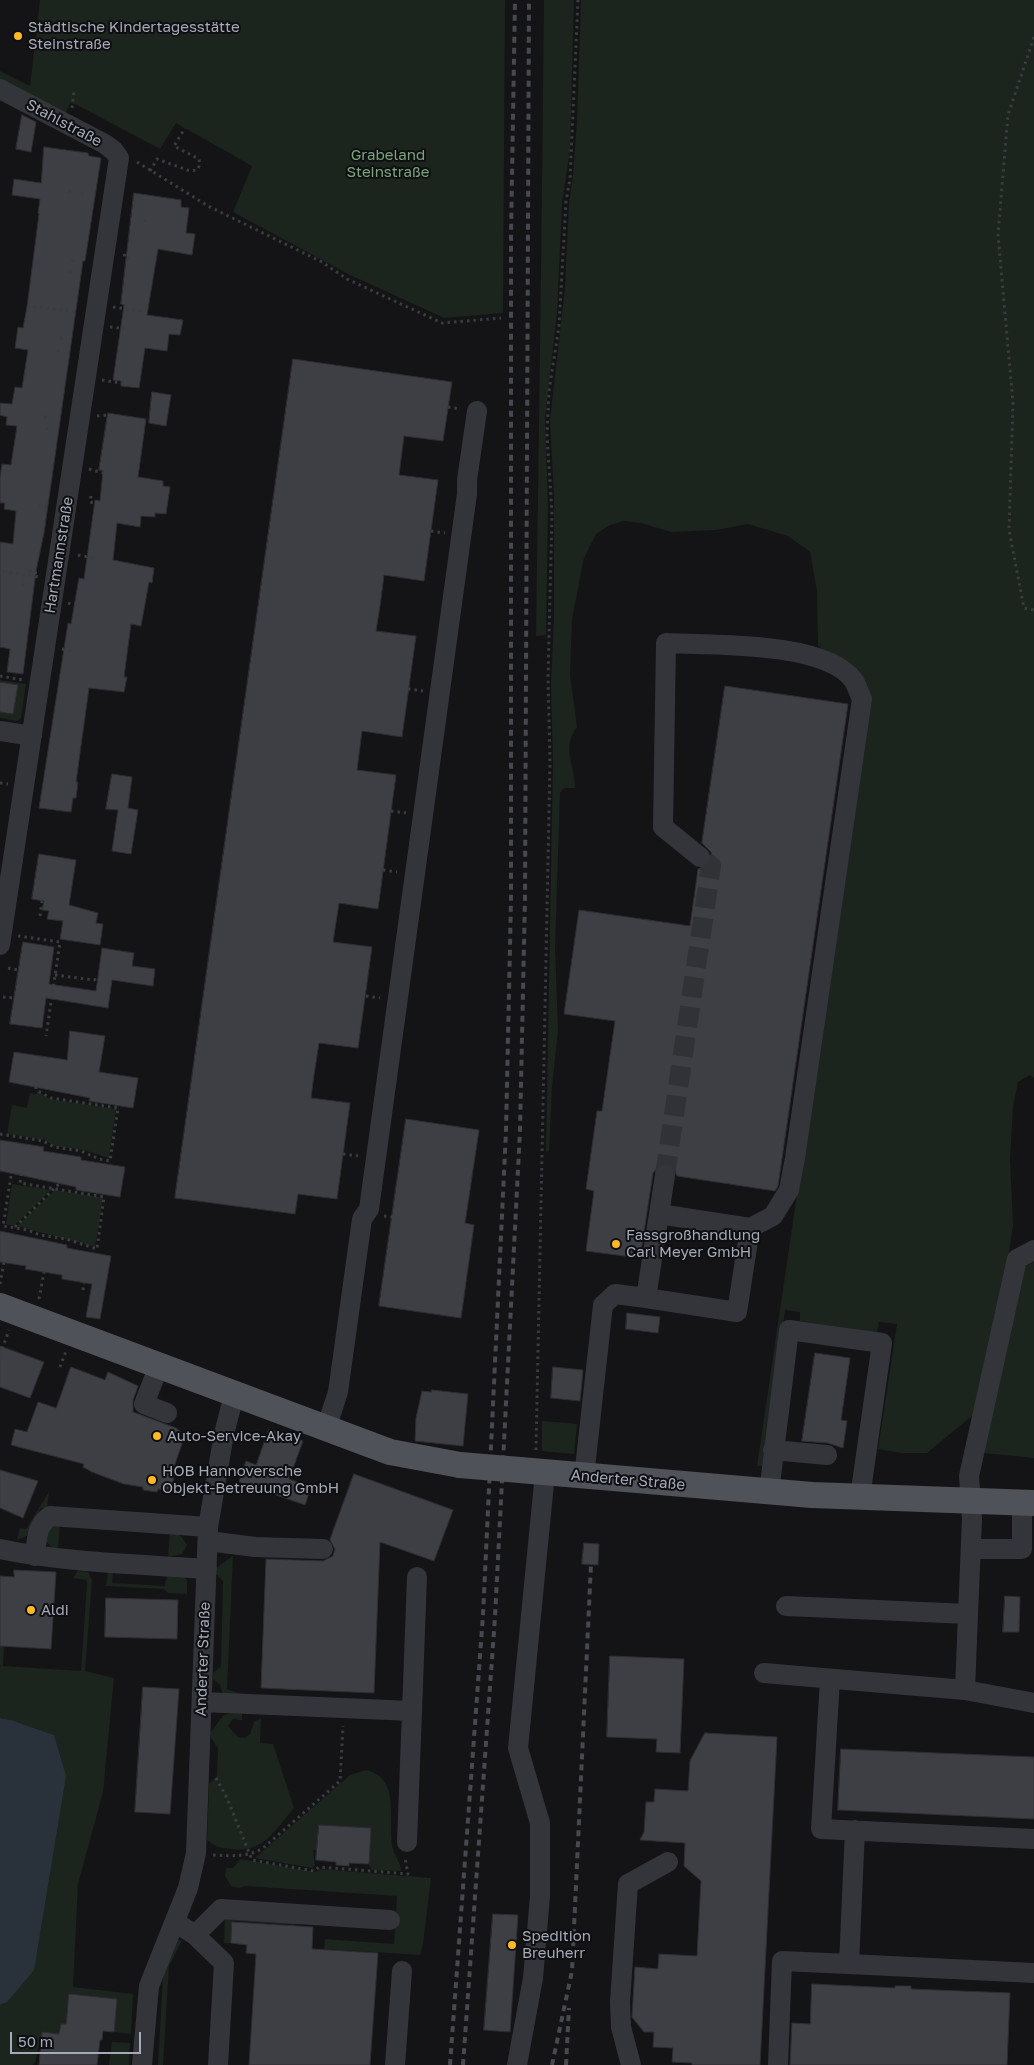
<!DOCTYPE html>
<html>
<head>
<meta charset="utf-8">
<style>
  body { margin:0 }
  #map { position:relative; width:1034px; height:2065px; overflow:hidden; background:#141416; font-family:"Golos Text",sans-serif }
  canvas { display:block }
  .scale { position:absolute; left:10px; top:2032px; width:131px; height:22px; box-sizing:border-box; border:2px solid #a4aab8; border-top:0; padding-left:6px; font-size:15px; line-height:18px; white-space:nowrap; color:#a4aab8; -webkit-text-stroke:4px #0f0f11; paint-order:stroke }
</style>
</head>
<body>
<div id="map">
<canvas width="1034" height="2065"></canvas>
<div class="scale">50 m</div>
</div>
<script>
const ctx = document.querySelector('canvas').getContext('2d');
ctx.lineJoin = 'round';
function fill(path, color) { ctx.fillStyle = color; ctx.fill(path, 'evenodd'); }
function strokePath(path, color, width, dash) { ctx.strokeStyle = color; ctx.lineWidth = width; ctx.lineCap = dash ? 'butt' : 'round'; ctx.setLineDash(dash || []); ctx.stroke(path); }
function drawText(font, color, halo, rows, align = 'center') {
  ctx.font = font + ' "Golos Text",sans-serif'; ctx.lineWidth = 4; ctx.setLineDash([]); ctx.textBaseline = 'middle'; ctx.strokeStyle = halo; ctx.fillStyle = color; for (const [text, x, y, turn = 0] of rows) {
    ctx.save(); ctx.translate(x, y); ctx.rotate((+turn || 0) * Math.PI / 180); ctx.textAlign = isNaN(turn) ? turn : align; if (halo) ctx.strokeText(text, 0, 0); ctx.fillText(text, 0, 0); ctx.restore();
  }
}
fill(new Path2D(`
  M40,0h465l-2,313 -59,5 -94,-43 -117,-63 19,-46 -76,-43 -16,26 -83,-44 -7,-2 -5,12 -65,-35v-9l30,15z
  M544,0h30l-4,150 -8,54 -5,109 -12,105 3,87 -2,130 -10,1c3,-212 6,-424 8,-636z
  M581,0h453v1078l-4,-3 -12,7 -5,25 -3,53 3,65 -5,34 -35,156 -46,38h-26l-23,-4 19,-125 -18,-2 -2,11 -77,-12v-9l-15,-2 -23,156h-5l113,-768 -52,-53 -1,-54 -7,-39 -22,-16 -40,-12 -32,6 -45,2 -30,-9 -17,-2 -14,4 -14,9 -12,24 -12,61 -2,56 7,52c-16,21 -2,38 -2,61h-11l-4,5 -5,154 3,83 -6,57 -3,64 -3,1 7,-390 -2,-77 3,-66v-122l-4,-77 15,-132 4,-85 4,-28 4,-53z
  M0,680l26,4 -5,34 -4,3 -17,-3v-6l13,2 4,-29 -17,-3z
  M37,1091l13,8 66,10 -7,49 -26,-8 -29,-4 -9,-6 -38,-6 5,-29 15,3 3,-15 7,1z
  M12,1184l39,6 -37,36 -8,-2z
  M55,1190l48,8 -8,49 -78,-21z
  M1034,1262v196l-51,-5 41,-186z
  M542,1421l35,3 -3,30 -32,-3z
  M49,1492l-2,15 -7,2 -13,27 -10,4 3,-12 6,1z
  M60,1524l-2,26 -5,-1 -7,-8c1,-11 3,-14 14,-17z
  M170,1531l11,5 6,9 -5,9 -14,3z
  M233,1556l-6,133 14,5h-18l-3,-9 -7,-6v-6l8,-7 2,-85 -8,-8 1,-5z
  M113,1570l-1,13 53,3 2,-11 17,2 3,3v14l-19,-1 -4,-4 -58,-3 2,-14z
  M78,1571l10,1 4,8 -7,91 29,7 -11,114 -25,92 -5,103 60,7 -2,40 -17,-2 3,-33 -48,-5 -3,30h-5l-2,10 -17,-2 -7,31 -3,2h-32v-60l7,-3 47,-267 -43,-15 -11,-2v-72h4l-1,20 78,5 6,-88 -1,-3 -13,-2z
  M230,1713l12,1v6l-9,-1 -5,7 10,11 7,1 5,-4 4,-12 7,-4 -1,25 13,1 21,64c-19,22 -30,45 -62,41 -12,-1 -17,-2 -25,-9l2,-56 8,-8 1,-28 -7,-10 -1,-5 13,-17z
  M366,1770c36,8 21,53 27,79 2,8 8,14 8,22l-30,-1v-3h-2l2,-39 -52,-3 -2,25h-4l2,15 -3,3 -57,-10 95,-83z
  M241,1859l75,13 4,-3 111,9 -8,66 -3,11 -96,-6 1,-10 69,5 3,-48 -151,-10 -7,2 -8,-2 -6,-10 1,-8h7z
  M225,1915l70,5v5l-62,-4 -2,22h-7z
  M178,1940h4l-13,26 -6,99h-5l5,-90z
  M112,2042l18,1 -1,22h-20z`), '#1b241d');
fill(new Path2D(`
  M0,1718l11,2 43,15 12,41 -32,194 -27,32 -7,3z`), '#29323b');
const building = new Path2D(`
  M22,115l14,7 -5,30 -15,-3z
  M44,147l44,6 1,3 12,2 -16,103h-2l-39,272 -8,38 -13,103 -16,-2 3,-23 -10,-2v-105l13,2 3,-33 -12,-2 1,-6h-5v-26l2,-13 9,1 6,-39 -11,-1 1,-8 -7,-2v-12l12,1 3,-17 7,1 6,-38 -13,-2 3,-21 5,1 4,-21 12,-93 -1,-1 2,-14 -28,-4 2,-16 27,4z
  M134,193l47,7v7l8,1 -3,25 9,1 -3,21 -34,-6 -11,66 36,5 -3,15 -11,-1 -2,17 -22,-3 -6,40 -18,-2v-5l-8,-1 11,-75 -3,-1z
  M293,359l159,23 -9,59 -39,-5 -5,39 39,5 -14,101 -40,-6 -4,31 -4,25 40,5 -14,101 -40,-6 -5,39 39,5 -18,134 -39,-6 -6,39 39,5 -14,101 -39,-5 -5,32 -3,23 39,5 -13,96 -39,-5 -3,20 -120,-16z
  M152,392l19,3 -5,31 -17,-3z
  M108,413l38,6 -8,58 25,4v5l7,1 -4,27 -11,-1v4l-14,-1 -1,11 -23,-4 -4,37 41,8 -2,15 -3,-1 -8,44 -10,-2 -7,53h3l-3,15 -35,-4 -13,94h2l-2,16h-3l-2,14 -32,-4 29,-185 3,1 8,-46 5,1 11,-79 5,1 3,-30 -4,-1z
  M0,682l18,3 -5,29 -13,-2z
  M725,686l123,18 -70,482 -3,5 -98,-15 -4,-10 -12,-2 -8,9 -13,85 -54,-7 8,-60 -8,-2 11,-78h5l13,-90 -51,-7 15,-104 111,16 8,-57 11,-4 3,-7 -1,-6 -9,-9z
  M112,774l20,3 -4,31 10,2 -7,44 -19,-3 6,-41 -12,-1z
  M39,854l37,6 -7,45 29,8 -2,10 7,1 -3,21 -40,-6 3,-18 -16,-2 2,-8 -7,-1 2,-9 -12,-2z
  M23,942l31,5 -5,37 47,7 6,-43 32,5 -2,13 23,3 -2,17 -41,-6 -4,28 -62,-10 -4,30 -32,-4z
  M70,1031l35,5 -6,36 39,6 -5,30 -44,-7 1,-3 -81,-16 5,-30 53,8z
  M406,1119l73,11 -14,93 9,2 -13,93 -82,-12z
  M0,1140l44,7 -1,4 38,6v3l44,7 -5,30 -44,-7v-3l-76,-16z
  M0,1231l67,14v3l44,8 -11,63 -14,-2 6,-33 -30,-5v-4l-37,-6 1,-3 -26,-4z
  M627,1313l33,4 -2,16 -32,-4z
  M0,1346l44,16 -14,36 -30,-11z
  M815,1353l35,5 -9,62 6,1 -4,27 -15,-5 -26,-2z
  M71,1367l34,13 3,-8 30,14 -5,14v12l43,16 9,7 -10,29 -3,27 -14,-2 -1,3 -14,-2v-3l-19,-3 -32,-12 -9,-5 1,-3 -73,-19 4,-16 12,3 11,-30 18,6z
  M553,1367l30,3 -3,31 -29,-3z
  M432,1390l36,4 -5,52 -48,-5 1,-23 6,-27 9,1z
  M269,1429l34,12 -14,38 22,8 -6,18 -66,-23 7,-21 10,4z
  M0,1470l38,11 -15,37 -23,-10z
  M354,1474l99,36 -19,51 -54,-19 -6,151 -113,-5 5,-129 57,2 10,-5 2,-7 -5,-9z
  M584,1543l15,1 -1,21 -16,-1z
  M14,1570l42,2 -5,77 -51,-3v-70l14,1z
  M1005,1596l15,1 -1,35h-16z
  M106,1598l72,2 -1,39 -72,-2z
  M610,1656l74,3 -4,94 -24,-1 1,-13 -50,-2z
  M143,1687l36,2 -9,125 -35,-2z
  M705,1733l72,4 -17,328h-68v-2l-20,-1 1,-14 -20,-1 1,-15h-10l-12,-15 3,-50 23,2 1,-15 38,2 4,-75 -17,-15 1,-23 -45,-3 4,-8 2,-30h8l1,-13 33,2 2,-30z
  M841,1749l193,8v62l-196,-9z
  M319,1825l52,3 -2,36 -20,-1v3l-13,-1v-3l-20,-2z
  M493,1914l25,1 -8,117 -26,-2z
  M232,1922l81,5 -1,22 66,4 -8,112h-121l7,-111 -10,-1 1,-8 -16,-2z
  M812,1984l83,4v-2h16v3l99,4 -3,72h-217l2,-42 18,1z
  M69,1994l48,5 -3,33 -11,-1 -1,9h-2l-3,25h-58l3,-33 17,2 2,-10h5z`);
fill(building, '#3e3f44');
strokePath(building, '#2e2d32', 1);
strokePath(new Path2D(`
  M665,1175l46,-309 -11,-9`), '#313236', 20, [20, 10]);
strokePath(new Path2D(`
  M1034,37l-26,78 -10,120 15,168 -4,127 15,78 10,2
  M72,108l2,-16
  M137,162l71,44 114,56 25,17 95,44 59,-5
  M150,171l7,-12 33,12 7,-1 3,-5 -1,-6 -25,-13 11,-18
  M69,193l1,-3
  M82,195v-3
  M145,222v-4
  M124,254l1,3 5,1
  M72,262l1,-2
  M70,273v-3
  M113,307l27,4 1,-3
  M29,308v-2l49,6
  M110,327l19,2
  M61,339l1,-2
  M58,352l1,-4
  M102,380l19,3
  M448,407l12,2
  M97,416l11,-1
  M45,418l1,-3
  M47,430v-3
  M89,469l14,4
  M91,496l-1,6 4,1
  M38,505l11,2
  M431,531l14,2
  M78,555l19,4
  M5,570v2l34,5
  M30,570v2l10,1
  M23,586v-4
  M68,603l11,3
  M62,649l12,2
  M12,652l1,-3
  M0,676l23,4
  M408,689l15,2
  M0,783l8,1
  M391,811l15,2
  M383,870l14,2
  M40,916l2,-15
  M18,936l42,6 -14,94
  M8,968l10,2
  M55,975l39,5 4,-2
  M366,996l14,2
  M3,997l11,1
  M0,1134l43,7 11,6 27,4 18,8 11,2 8,-53 -67,-10 -15,-8v-4
  M343,1154l15,2
  M11,1176l-8,50 25,4 12,5 26,4 31,10 7,-52 -84,-14 1,-8
  M384,1216l8,1
  M15,1227l44,-43
  M0,1284l4,-22
  M83,1290l1,-8
  M39,1299l5,-27
  M0,1355l9,-25
  M60,1367l6,-16
  M536,1450l14,-688 -2,-85 4,-163 -5,-80 2,-43 10,-65 7,-125 4,-22 8,-179
  M216,1778l11,20 25,62 62,11 5,-4 89,7 -3,-16
  M213,1855c19,1 33,2 49,-6l78,-68 3,-55`), '#3a3c42', 3, [2.5, 4]);
strokePath(new Path2D(`
  M0,89l105,55 9,7 5,7 -119,787
  M0,731l32,5
  M700,857l-37,-30 3,-184c44,2 161,-2 188,38 3,5 5,12 8,18l-67,459 -6,32 -16,26 -23,12
  M659,1214l6,-39
  M159,1366l-15,38 23,9
  M326,1429l12,-37 24,-173 7,-10 98,-715v-14l10,-69
  M773,1450l54,5
  M584,1477l19,-172 12,-11 31,4 13,-84 91,14 -13,84 -91,-14
  M769,1492l20,-162 93,13 -22,154
  M208,1541l47,6 68,2
  M0,1549c68,14 138,15 207,20
  M971,1549h51v-47
  M35,1556c2,-17 1,-30 15,-40l158,11
  M786,1606l182,8 4,-95 -3,-43 48,-217 17,-9
  M764,1673l201,17 3,-76
  M830,1679l-9,150 213,10
  M965,1690l69,13
  M202,1702l210,9 -5,131
  M412,1711l5,-134
  M855,1830l-6,134 185,9
  M175,1922l20,13 26,-26 169,11
  M195,1935l29,28 -6,102
  M142,2065l7,-79 39,-98 8,-35 12,-326 16,-93 10,-39
  M395,2065l7,-94
  M517,2065l16,-87 7,-82v-73l-22,-75 27,-275
  M631,2065l-10,-38 -1,-25 8,-118 40,-22
  M778,2065l4,-104 67,3`), '#34353b', 20);
strokePath(new Path2D(`
  M0,1306l390,146 70,13
  M520,1470l292,25 222,8`), '#50525a', 26);
strokePath(new Path2D(`
  M450,2065l33,-450 23,-484 5,-231v-665l4,-235
  M463,2065l32,-448 25,-486 5,-233 4,-898
  M552,2065l20,-94 19,-407
  M566,2065l3,-57`), '#474950', 4, [6, 5]);
strokePath(new Path2D(`
  M460,1465l60,5`), '#50525a', 26);
for (const [x, y, r, color] of [
  [18,36,5,"#ffb922"],
  [616,1244,5,"#ffb922"],
  [157,1436,5,"#ffb922"],
  [152,1480,5,"#ffb922"],
  [31,1610,5,"#ffb922"],
  [512,1945,5,"#ffb922"]
]) { const dot = new Path2D(); dot.arc(x, y, r, 0, 2 * Math.PI); ctx.fillStyle = color; ctx.fill(dot); strokePath(dot, '#0f0f11', 2); }
drawText('15px', '#a4aab8', '#0f0f11', [
  ["Städtische Kindertagesstätte",28,27],
  ["Steinstraße",28,44],
  ["Fassgroßhandlung",626,1235],
  ["Carl Meyer GmbH",626,1252],
  ["Auto-Service-Akay",167,1436],
  ["HOB Hannoversche",162,1471],
  ["Objekt-Betreuung GmbH",162,1488],
  ["Aldi",41,1610],
  ["Spedition",522,1936],
  ["Breuherr",522,1953]
], 'left');
drawText('15px', '#a4aab8', '#0f0f11', [
  ["Stahlstraße",64,123,28],
  ["Hartmannstraße",59,555,-81],
  ["Anderter Straße",628,1480,5],
  ["Anderter Straße",203,1659,-88]
]);
drawText('15px', '#79a57c', '#0f0f11', [
  ["Grabeland",388,155],
  ["Steinstraße",388,172]
]);
</script>
</body>
</html>
